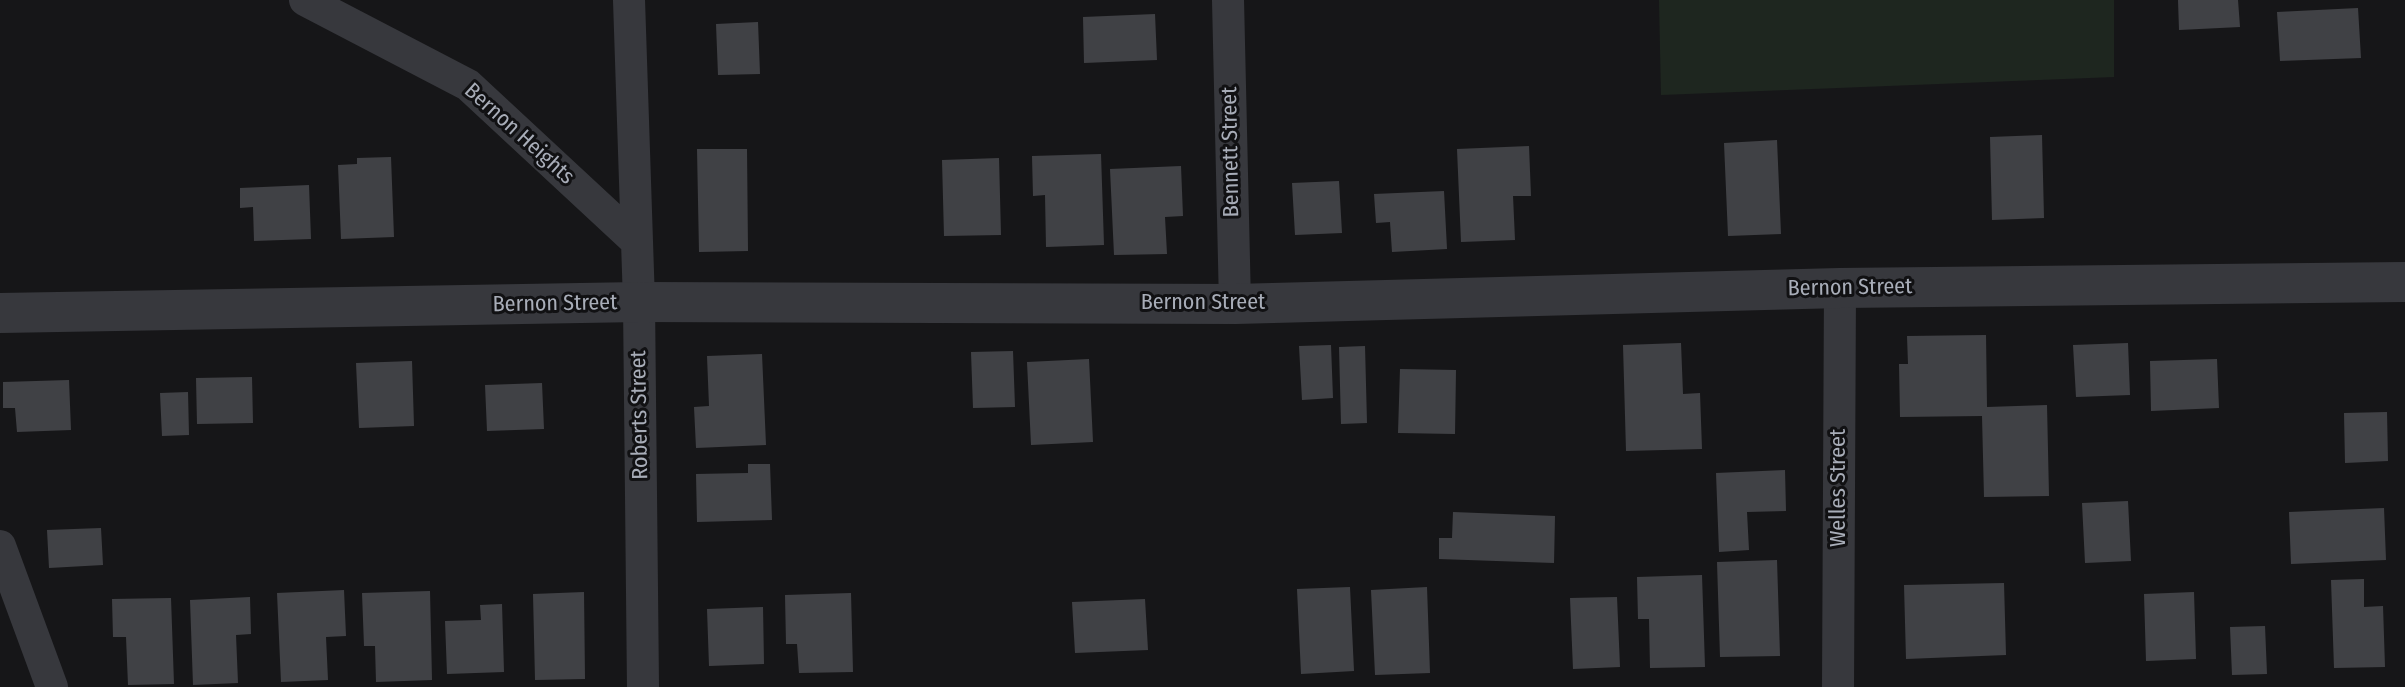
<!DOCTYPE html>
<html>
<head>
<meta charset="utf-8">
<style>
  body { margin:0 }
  canvas { display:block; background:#161618 }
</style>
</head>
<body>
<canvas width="2405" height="687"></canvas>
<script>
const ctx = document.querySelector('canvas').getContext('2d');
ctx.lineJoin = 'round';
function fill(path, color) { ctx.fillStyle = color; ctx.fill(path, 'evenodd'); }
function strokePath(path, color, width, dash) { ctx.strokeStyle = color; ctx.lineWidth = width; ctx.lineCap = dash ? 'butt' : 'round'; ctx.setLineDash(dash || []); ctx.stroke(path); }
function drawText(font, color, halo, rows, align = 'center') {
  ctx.font = font + ' "Fira Sans Condensed",sans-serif'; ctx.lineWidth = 6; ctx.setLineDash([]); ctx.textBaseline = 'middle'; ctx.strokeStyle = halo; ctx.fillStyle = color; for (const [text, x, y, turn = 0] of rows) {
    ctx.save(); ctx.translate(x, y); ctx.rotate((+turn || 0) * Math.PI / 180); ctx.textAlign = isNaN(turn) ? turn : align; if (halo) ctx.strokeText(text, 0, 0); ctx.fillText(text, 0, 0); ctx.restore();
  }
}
fill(new Path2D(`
  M1659,0h455v77l-453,18z`), '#1e261f');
fill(new Path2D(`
  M2178,0h60l2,27 -61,3z
  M2358,8l3,50 -81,3 -3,-49z
  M1155,14l2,46 -73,3 -1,-46z
  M758,22l2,52 -42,1 -2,-51z
  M2042,135l2,83 -52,2 -2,-83z
  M1777,140l4,94 -53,2 -4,-93z
  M1529,146l2,50h-18l2,44 -54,2 -4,-93z
  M697,149h50l1,102 -49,1z
  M1101,154l3,91 -58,2 -1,-52 -12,1 -1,-40z
  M391,157l3,80 -53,2 -3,-74 19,-1v-6z
  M999,158l2,77 -57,1 -2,-76z
  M1181,166l2,50 -18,1 2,37 -53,1 -4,-86z
  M1339,181l3,52 -47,2 -3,-52z
  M309,185l2,54 -57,2 -1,-34 -13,1v-20z
  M1444,191l3,58 -55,3 -2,-30 -14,1 -2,-29z
  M1986,335l1,72 60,-2 2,91 -65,1 -2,-81 -82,1 -1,-53h9l-1,-28z
  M1681,343l2,51 17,-1 2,56 -76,2 -3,-106z
  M2128,343l2,52 -54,2 -3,-52z
  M1331,345l2,53 -31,2 -3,-54z
  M1365,346l2,77 -26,1 -2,-77z
  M1013,351l2,56 -42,1 -2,-56z
  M762,354l4,91 -70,3 -2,-41 15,-1 -2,-50z
  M1089,359l4,83 -62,3 -4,-83z
  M2217,359l2,49 -68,3 -1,-50z
  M412,361l2,65 -55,2 -3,-65z
  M1400,369l56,1 -1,64 -57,-1z
  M252,377l1,46 -56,1 -1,-46z
  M69,380l2,50 -54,2 -2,-24h-12v-26z
  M542,383l2,46 -57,2 -2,-46z
  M188,392l1,43 -27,1 -2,-43z
  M2387,412l1,49 -43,2 -1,-50z
  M748,464h22l2,56 -75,2 -1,-48 52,-1z
  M1785,470l1,41 -39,1 2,38 -30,2 -3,-79z
  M2128,501l3,60 -46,2 -3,-60z
  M2384,508l2,52 -95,4 -2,-52z
  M1453,512l102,4 -1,47 -115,-4v-21h13z
  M101,528l2,37 -54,3 -2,-38z
  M1777,560l3,96 -60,1 -3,-95z
  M1702,575l3,92 -55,1 -1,-49h-11l-1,-42z
  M2364,579v28l19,-1 2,61 -51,1 -3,-88z
  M2004,583l2,72 -100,4 -2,-74z
  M1350,587l4,84 -53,3 -4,-85z
  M1427,587l3,86 -55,2 -4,-85z
  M344,590l2,46 -20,1 2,43 -47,2 -4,-89z
  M430,591l2,89 -56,2 -1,-36h-11l-2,-53z
  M584,592l1,87 -50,1 -2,-86z
  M2194,592l2,67 -50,2 -2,-67z
  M851,593l2,79 -54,1 -2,-29h-11l-1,-49z
  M250,597l1,37 -15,1 2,48 -45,2 -3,-85z
  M1617,597l3,70 -47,2 -3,-71z
  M171,598l3,86 -46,1 -2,-48h-13l-1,-38z
  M1145,599l3,51 -73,3 -3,-51z
  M502,604l2,68 -57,2 -2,-53 36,-1 -1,-15z
  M763,607l1,57 -55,2 -2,-57z
  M2265,626l2,48 -35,1 -2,-48z`), '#404145');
strokePath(new Path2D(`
  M305,0l163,85 168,156
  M629,0l10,302 4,385
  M1228,0l7,304
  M0,546l52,141
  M1838,687l2,-399`), '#37383d', 32);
strokePath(new Path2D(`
  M0,313l639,-11 596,2 605,-16 565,-6`), '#37383d', 40);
drawText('22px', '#a8adb8', '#111113', [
  ["Bernon Heights",519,134,42],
  ["Bennett Street",1231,152,-91],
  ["Bernon Street",1850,288,-1],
  ["Bernon Street",1203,303],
  ["Bernon Street",555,304,-1],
  ["Roberts Street",640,415,-91],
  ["Welles Street",1839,488,-90]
]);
</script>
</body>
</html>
